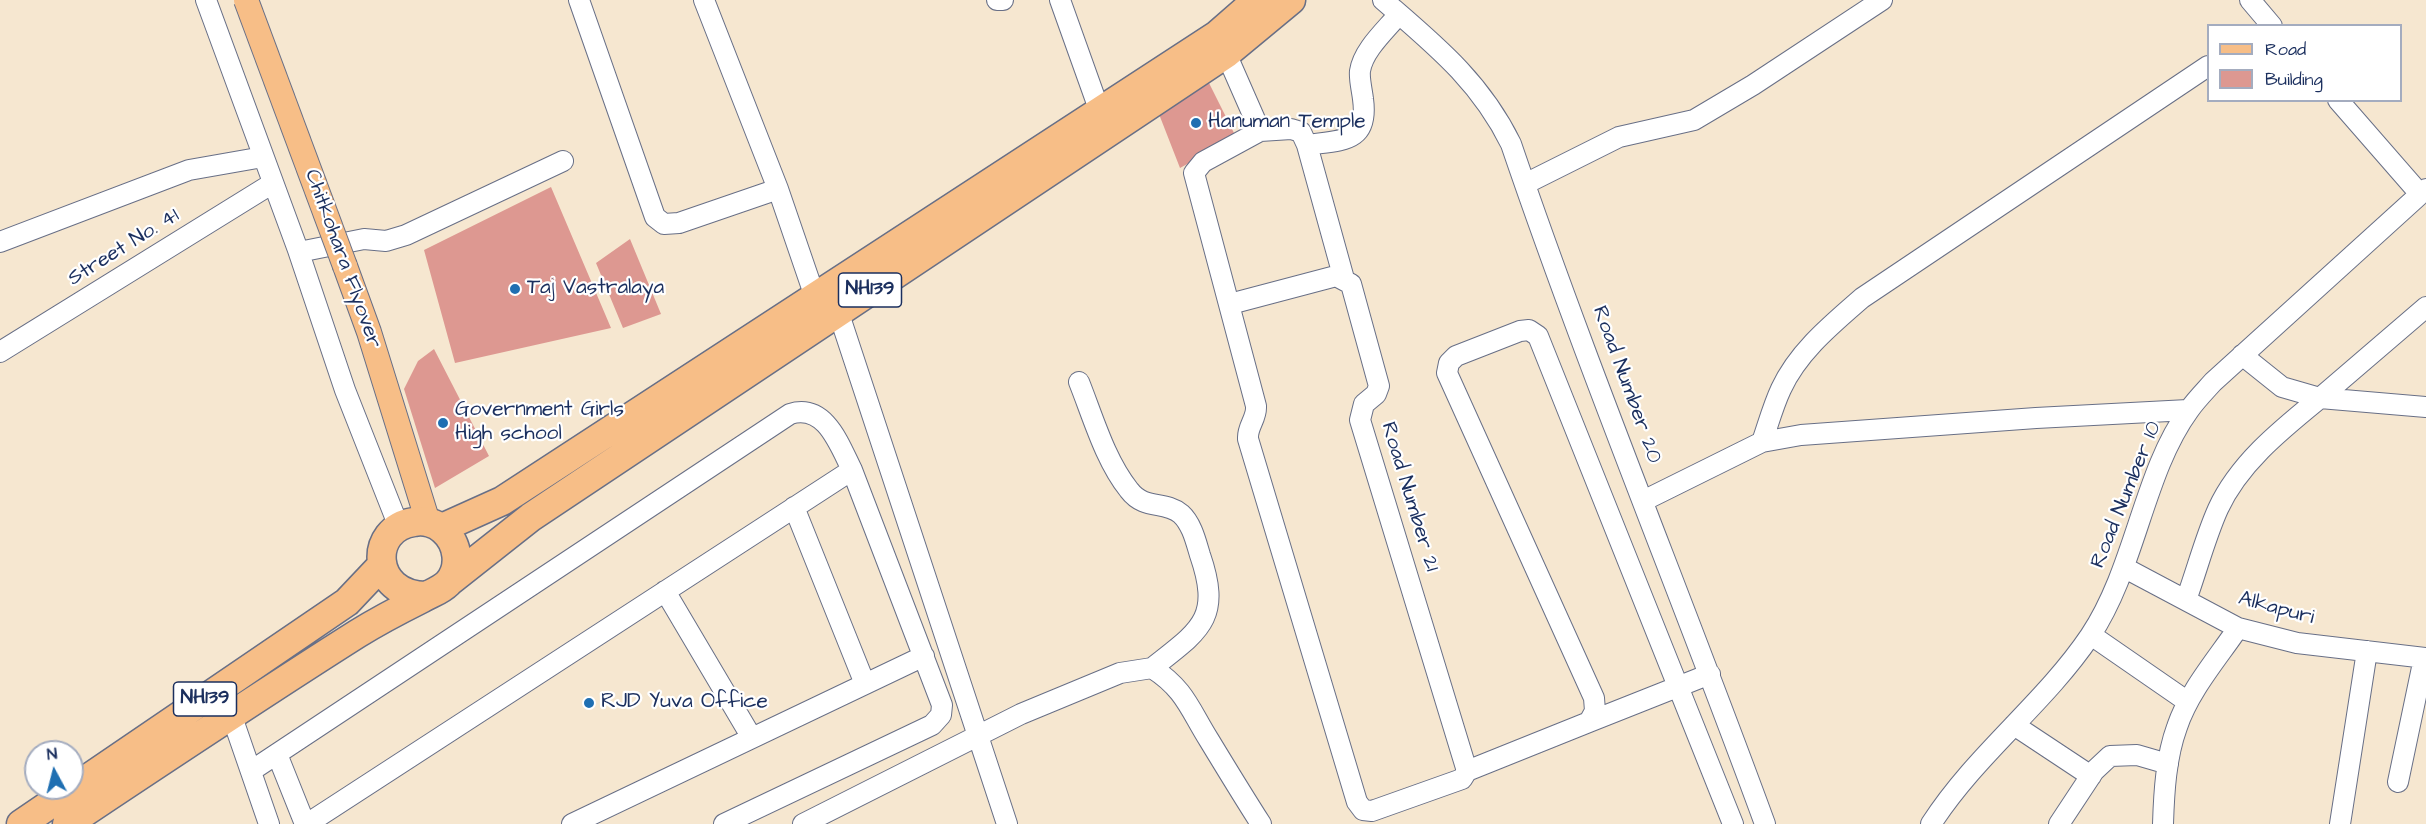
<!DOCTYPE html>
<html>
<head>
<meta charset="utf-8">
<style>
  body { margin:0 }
  #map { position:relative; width:2426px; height:824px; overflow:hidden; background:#f6e7d0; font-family:"Architects Daughter",sans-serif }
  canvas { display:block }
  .legend { position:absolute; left:2207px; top:24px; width:195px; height:78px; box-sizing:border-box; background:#fff; border:2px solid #a4acbf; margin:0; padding:8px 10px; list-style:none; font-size:18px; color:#1b2f5e }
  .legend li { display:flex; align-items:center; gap:12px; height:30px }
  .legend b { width:30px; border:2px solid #a4acbf }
  .north { position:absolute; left:24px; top:740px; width:60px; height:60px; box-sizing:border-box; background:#fff; border:2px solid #a4acbf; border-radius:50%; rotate:353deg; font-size:16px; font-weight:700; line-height:24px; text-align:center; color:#1b2f5e }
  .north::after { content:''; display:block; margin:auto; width:21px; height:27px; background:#1f6fb2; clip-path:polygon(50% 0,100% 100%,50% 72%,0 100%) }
</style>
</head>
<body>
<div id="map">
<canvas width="2426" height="824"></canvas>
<ul class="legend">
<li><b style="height:8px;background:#f7be87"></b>Road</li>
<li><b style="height:16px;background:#dd9891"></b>Building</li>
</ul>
<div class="north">N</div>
</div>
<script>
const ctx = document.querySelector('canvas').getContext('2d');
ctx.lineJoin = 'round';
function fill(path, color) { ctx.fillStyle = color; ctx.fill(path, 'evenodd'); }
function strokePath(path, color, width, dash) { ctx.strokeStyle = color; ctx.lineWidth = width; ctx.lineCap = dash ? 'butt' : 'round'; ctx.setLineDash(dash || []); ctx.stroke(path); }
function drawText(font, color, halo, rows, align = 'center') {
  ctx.font = font + ' "Architects Daughter",sans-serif'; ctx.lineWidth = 4.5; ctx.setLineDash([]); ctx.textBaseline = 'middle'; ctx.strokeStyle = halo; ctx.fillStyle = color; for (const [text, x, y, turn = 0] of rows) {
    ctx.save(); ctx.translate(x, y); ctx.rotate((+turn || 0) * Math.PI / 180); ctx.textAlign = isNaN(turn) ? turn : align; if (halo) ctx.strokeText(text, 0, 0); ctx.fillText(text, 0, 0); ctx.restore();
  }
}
fill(new Path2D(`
  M1205,75l31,62 -56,31 -23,-59z
  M551,187l60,141 -156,35 -31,-113z
  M630,239l31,75 -38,14 -27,-65z
  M434,349l55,107 -54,32 -31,-99 14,-28z`), '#dd9891');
const minor = new Path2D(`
  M206,0l92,250 47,140 54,137
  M579,0l76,217 9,7 15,-1 99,-34
  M704,0l74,189 37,108
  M997,0h6
  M1060,0l40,112
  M1383,0c52,45 97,81 128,144 78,229 171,453 254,680
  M2250,0l22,26
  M1221,42l39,89 -57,31 -9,11 62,233c1,13 -9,20 -8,33l109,363 6,8 9,1 90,-32 5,-8 -107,-351 4,-16 12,-10 3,-8 -28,-102 -15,-8 -106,28
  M2338,100l82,94
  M1260,131l31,-2 10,3 6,13 37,134
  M1307,145c35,-5 62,-2 56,-46 -1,-9 -4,-20 -3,-28 3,-21 26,-41 39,-57
  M1525,184l94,-47 75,-17 59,-35 129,-85
  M0,242l189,-72 74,-13
  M299,252l65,-13 22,2 20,-6 157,-74
  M835,302l172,522
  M0,352l273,-169
  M2242,355l40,32 38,11 106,-91
  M1079,382c14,35 26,78 50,108 16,21 35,10 52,24 11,10 15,28 19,41 22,64 0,75 -48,113
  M1762,442c6,-17 11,-36 19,-53 17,-37 50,-64 81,-91l346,-232
  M1643,501l119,-59 39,-7 235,-17 152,-8
  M794,507l71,177
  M2125,568l113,60 59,15 129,15
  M665,591l87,147
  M2186,600c11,-30 19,-62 32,-91 21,-46 64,-80 102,-111l106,9
  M2091,635l97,67
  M231,714l38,110
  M1589,722l121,-48
  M2014,725l77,51
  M277,754l28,70
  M251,771l539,-357c35,-11 49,30 62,56l90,235 -1,10 -9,10 -208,99
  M1467,771l122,-49 6,-11 -1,-13 -147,-325 2,-10 7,-7 64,-25 9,-1 9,6 195,488
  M2398,782l26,-124
  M307,824l545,-354
  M572,824l352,-168
  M803,824l218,-110 99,-41 32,-5c33,21 38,42 57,72 17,28 34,56 52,84
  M1931,824c45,-70 113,-120 159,-188 46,-69 53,-163 99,-226 7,-10 16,-19 24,-28l213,-193
  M2059,824l35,-53 16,-15 27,-1 31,9
  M2163,824c1,-32 3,-67 14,-97 12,-36 40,-68 61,-99
  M2340,824l27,-173`);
const major = new Path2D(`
  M345,266l24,66 59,190`);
const highway = new Path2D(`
  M442,528l60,-27 715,-466 40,-35
  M450,581l81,-64 696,-464 64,-53
  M21,824l326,-222 35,-37
  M67,824c96,-64 192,-128 290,-190 21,-13 42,-24 64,-35 10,-6 19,-8 27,-16 14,-16 10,-40 -5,-53 -7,-7 -19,-10 -29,-8 -46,6 -44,73 12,74`);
strokePath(minor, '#686f86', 22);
strokePath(major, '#686f86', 26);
strokePath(highway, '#686f86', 31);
strokePath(minor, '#fff', 20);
strokePath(major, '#f7be87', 24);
strokePath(highway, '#f7be87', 28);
const majorBridge = new Path2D(`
  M246,0l99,266`);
strokePath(majorBridge, '#686f86', 26, []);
strokePath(majorBridge, '#f7be87', 24);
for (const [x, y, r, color] of [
  [1196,123,6,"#1f6fb2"],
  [515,289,6,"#1f6fb2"],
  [443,423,6,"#1f6fb2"],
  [589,703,6,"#1f6fb2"]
]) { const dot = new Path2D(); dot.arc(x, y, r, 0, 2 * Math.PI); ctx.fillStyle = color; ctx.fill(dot); strokePath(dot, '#fff', 2); }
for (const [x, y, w] of [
  [870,290,63],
  [205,699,63]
]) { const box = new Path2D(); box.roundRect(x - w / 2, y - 17, w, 34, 4.5); ctx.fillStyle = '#fff'; ctx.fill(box); strokePath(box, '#1b2f5e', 1.5); }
drawText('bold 20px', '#1b2f5e', null, [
  ["NH139",870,290],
  ["NH139",205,699]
]);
drawText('21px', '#1b2f5e', '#fff', [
  ["Hanuman Temple",1208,123],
  ["Taj Vastralaya",527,289],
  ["Government Girls",455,411],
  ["High school",455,435],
  ["RJD Yuva Office",601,703]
], 'left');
drawText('21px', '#1b2f5e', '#fff', [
  ["Street No. 41",124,248,-32],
  ["Chitkohara Flyover",342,259,70],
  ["Road Number 20",1626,385,70],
  ["Road Number 10",2127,495,-68],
  ["Road Number 21",1409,497,73],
  ["Alkapuri",2276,609,15]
]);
</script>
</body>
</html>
